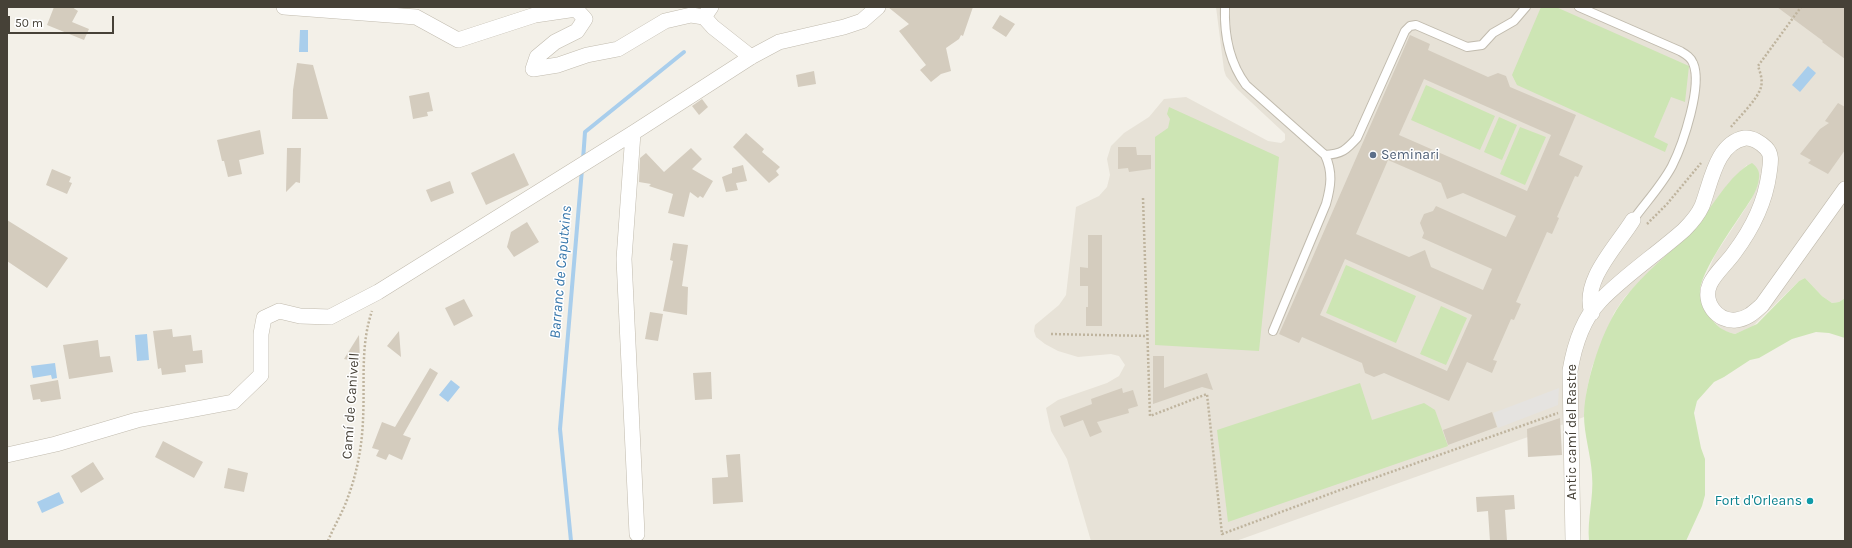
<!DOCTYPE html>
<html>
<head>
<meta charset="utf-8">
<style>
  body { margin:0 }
  #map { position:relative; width:1852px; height:548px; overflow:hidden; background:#f3f0e8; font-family:Karla,sans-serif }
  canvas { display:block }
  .frame { position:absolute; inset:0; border:8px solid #464137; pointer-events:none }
  .scale { position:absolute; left:8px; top:16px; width:106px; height:18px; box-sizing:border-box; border:2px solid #464137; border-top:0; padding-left:5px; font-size:12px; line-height:14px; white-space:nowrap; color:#464137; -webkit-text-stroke:3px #fff; paint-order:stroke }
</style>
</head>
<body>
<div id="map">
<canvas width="1852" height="548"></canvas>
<div class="frame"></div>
<div class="scale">50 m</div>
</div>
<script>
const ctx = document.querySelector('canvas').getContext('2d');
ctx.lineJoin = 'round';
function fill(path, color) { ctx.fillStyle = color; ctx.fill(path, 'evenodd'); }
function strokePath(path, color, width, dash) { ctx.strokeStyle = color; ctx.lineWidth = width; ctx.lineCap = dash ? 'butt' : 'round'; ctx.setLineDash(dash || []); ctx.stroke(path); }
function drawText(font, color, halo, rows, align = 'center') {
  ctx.font = font + ' Karla,sans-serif'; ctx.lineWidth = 3; ctx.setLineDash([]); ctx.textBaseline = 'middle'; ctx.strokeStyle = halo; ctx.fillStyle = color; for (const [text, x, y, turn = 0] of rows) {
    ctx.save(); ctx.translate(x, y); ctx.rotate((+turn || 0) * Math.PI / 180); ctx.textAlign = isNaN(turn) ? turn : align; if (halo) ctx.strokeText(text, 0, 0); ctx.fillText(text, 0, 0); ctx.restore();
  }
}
fill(new Path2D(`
  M1216,7h629v291l-6,4 -7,1 -10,-7 -17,-18 -6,3 -47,46 -17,7 -11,-3 -9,-8 -8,-12 -6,-15 -1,-7 15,-34 36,-55 7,-17 -11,-18 -16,16 -27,37 -22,24 -40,37 -18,19 -10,15 -22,54 -5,22 -3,28 -348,124h-145l-24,-82 -16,-28 -5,-23 12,-8 49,-17 12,-7 6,-11 -6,-9 -8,-2 -33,3 -20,-6 -13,-7 -9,-7 -2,-6 1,-6 24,-20 7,-10 10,-88 23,-11 8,-9 3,-12 -3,-16 4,-13 13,-13 25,-16 15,-18 22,-2 82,44 13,2 4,-3v-6l-4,-4 -44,-41 -11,-13 -2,-6z`), '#e7e2d7');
fill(new Path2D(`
  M1541,7h15l133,59 -4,36 -14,-5 -17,40 14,7 -3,8 -148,-67 -5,-10z
  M1426,85l69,31 -15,34 -69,-30z
  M1169,107l110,50 -20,194 -104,-6v-208l13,-9 2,-9 -3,-5z
  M1499,117l18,8 -15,35 -18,-8z
  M1520,127l26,10 -21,48 -25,-11z
  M1752,163c5,4 8,8 7,15 -1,14 -12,27 -19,38 -12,18 -36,52 -40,73 -1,8 5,19 9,26 7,11 13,16 26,19l22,-10 42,-43 6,-3 17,18 10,7 7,-1 6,-4v40l-16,-5 -13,-1 -24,7 -33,19 -9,2 -26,17 -10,5 -17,19 -3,12 7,35 4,11v36l-3,11 -16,35h-97c-2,-22 5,-44 3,-66 -1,-20 -8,-40 -8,-60 1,-34 19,-89 40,-116 20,-27 48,-47 70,-71 18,-19 35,-54 58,-65z
  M1346,265l70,31 -20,47 -70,-30z
  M1441,306l26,12 -21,47 -26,-11z
  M1360,383l12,37 52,-17 11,7 13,36 -220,76 -11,-92z`), '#cde5b4');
fill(new Path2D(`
  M1559,388l-1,17 -60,23 -5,-15z`), '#e5e3e0');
fill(new Path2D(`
  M300,30h8v22h-9z
  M1808,66l8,7 -16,19 -8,-7z
  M147,334l2,26 -12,1 -2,-26z
  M55,363l2,15 -5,1 -1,-4 -18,3 -2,-12z
  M451,380l9,7 -12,15 -9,-7z
  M59,492l5,11 -22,10 -5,-11z`), '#a9ceec');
strokePath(new Path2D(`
  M583,160l2,-28 99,-80
  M571,541l-11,-112 22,-260`), '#a9ceec', 4);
fill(new Path2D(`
  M54,7h18l6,4 -6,11 17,7 -5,11 -37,-15z
  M888,7h85l-10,29 -2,-1 -2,4 -13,9 5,23 -10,3 -10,8 -11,-12 6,-5 -27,-34 10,-7z
  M1777,7h68v52l-23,-17 1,-1z
  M1000,15l15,9 -9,13 -14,-9z
  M1410,35l20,9 -2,6 60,27 10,-4 8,3 4,11 66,28 -17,40 24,11 -5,11 -3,-1 -18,41 2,1 -7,16 -5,-2 -31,70 5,2 -7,16 -3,-1 -18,41 4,1 -5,12 -25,-11 -18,39 -65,-28 -10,4 -9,-4 -3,-10 -60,-26 -3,6 -20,-9zM1424,79l127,56 -24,56 -128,-56zM1388,160l53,23 6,16 16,-6 53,23 -10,21 -70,-31 -3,5 -9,3 -4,9 4,10 -2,5 70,31 -9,21 -52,-23 -6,-17 -16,7 -53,-23zM1345,259l127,56 -25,56 -127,-56z
  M297,63l16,2 15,54h-36l1,-29z
  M814,71l2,13 -18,3 -2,-12z
  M429,92l4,19 -6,1 1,4 -15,3 -4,-23z
  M702,99l6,8 -9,8 -7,-9z
  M1838,103l7,4v43l-17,24 -20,-11 3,-3 -11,-6 20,-25 9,-6 -4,-2z
  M260,130l4,24 -25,6 3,14 -14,3 -4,-16h-2l-5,-21z
  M746,133l18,16 -2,3 18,15 -4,4 3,4 -10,8 -36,-36z
  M1118,147h18l1,8h14v14l-22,3 -1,-4 -10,1z
  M287,148h14l-1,35 -4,-1 -10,10z
  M691,148l11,11 -10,10 21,12 -10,17 -3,-2 -2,2 -8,-6 -6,25 -16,-4 5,-19 -24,-8 2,-2 -12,-2 1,-24 6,-5 18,19z
  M514,153l15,32 -43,20 -15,-32z
  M743,165l4,16 -11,2 2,7 -12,2 -4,-15 10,-4v-5z
  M52,169l19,8 -2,5 3,1 -5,11 -21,-9z
  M450,181l4,12 -23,9 -5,-12z
  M7,220l61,38 -21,30 -40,-27z
  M527,222l12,20 -25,15 -7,-10 4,-15z
  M1088,235h14v91h-16v-19h2v-21h-8v-19l8,1z
  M673,243l15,2 -6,41 6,1 -1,28 -24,-4 10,-50 -3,-1z
  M464,299l9,17 -19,10 -9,-18z
  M650,312l13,2 -5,27 -13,-2z
  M172,329l1,8 18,-2 2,16 9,-1 1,13 -18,2 1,7 -24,3 -1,-7 -3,1 -5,-38z
  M399,331l2,26 -14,-11z
  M359,335l1,27 -16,-3z
  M98,340l2,17 10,-1 3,16 -44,7 -6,-34z
  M1153,356h11v32l43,-15 6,17 -11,-3 -49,17z
  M430,368l8,5 -35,62 8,3 -9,22 -13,-6 -3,6 -10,-4 3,-6 -7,-2 10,-26 13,5z
  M711,372l1,27 -17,1 -2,-27z
  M58,380l3,19 -20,3 -1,-3 -7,1 -3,-15z
  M1122,388l1,5 10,-3 5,16 -10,3 1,4 -32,9 5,10 -12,5 -7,-17 -19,7 -4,-11 32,-12 -1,-5z
  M1492,412l5,15 -49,18 -5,-15z
  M1560,418l2,37 -34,2 -1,-28z
  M163,441l40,21 -9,16 -39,-21z
  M740,454l3,48 -30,2 -1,-26 16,-1 -2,-22z
  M93,462l11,17 -23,14 -10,-17z
  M228,468l20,5 -4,19 -20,-4z
  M1514,495l1,14 -10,1 2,31h-17l-2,-30 -11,1 -1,-15z`), '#d4ccbe');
const lane = new Path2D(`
  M1225,7c-1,28 4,55 21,78l79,70
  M1579,7l101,44c5,3 11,6 13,12 10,22 -10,81 -21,103 -10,19 -26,36 -39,54
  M1273,331l53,-127c5,-18 7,-32 -1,-49 17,-1 21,-5 32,-17l48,-107 5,-5 6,-1 51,22 15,-2 11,-12 21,-12 12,-14`);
const street = new Path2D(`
  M284,7l132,10 42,23 77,-25 41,-6 9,10 -8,12 -22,11 -18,15 -4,12 25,-4 29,-10 31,-6 47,-28 26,-6 13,2
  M711,7l-7,10 9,10 38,30
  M633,133l-9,126 13,275
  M1592,313c-11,-32 25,-67 41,-93
  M7,455l49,-11 81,-24 96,-18 28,-27v-41l3,-16 15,-7 21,5 30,1 48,-25 255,-159 118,-76 28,-15 65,-15 18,-6 16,-14
  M1573,541l-3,-170c4,-24 13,-52 30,-70 25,-26 57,-47 84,-71 7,-7 14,-15 18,-24 9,-23 14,-63 43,-68 7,-1 16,5 21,10 7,7 4,17 3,26 -4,29 -17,55 -35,79 -7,10 -19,20 -24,31 -8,18 7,38 26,36 11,-1 18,-8 26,-15l83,-116`);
strokePath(lane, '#c1bbae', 10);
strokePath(street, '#c1bbae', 16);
strokePath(new Path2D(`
  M1731,127c8,-10 27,-28 30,-40 2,-7 -1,-15 -3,-21l43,-59
  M1143,198l7,218 57,-22 15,140 118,-44 218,-77
  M1647,224l20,-20 34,-41
  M1051,334l96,2
  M328,541c6,-15 15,-29 20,-44 9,-24 14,-51 15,-77 2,-37 -3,-74 9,-109`), '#bfb49e', 2.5, [2, 2]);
strokePath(lane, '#fff', 8);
strokePath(street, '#fff', 15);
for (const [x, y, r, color] of [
  [1373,155,4,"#5c6f8a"],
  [1810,501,4,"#0f9aa8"]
]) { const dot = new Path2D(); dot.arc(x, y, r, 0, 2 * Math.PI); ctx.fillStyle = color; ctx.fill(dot); strokePath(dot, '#fff', 1.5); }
drawText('14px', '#4e5e75', '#fff', [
  ["Seminari",1381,155]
], 'left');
drawText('14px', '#464137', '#fff', [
  ["Camí de Canivell",351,406,-86],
  ["Antic camí del Rastre",1572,432,-90]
]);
drawText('14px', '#0d838f', '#fff', [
  ["Fort d'Orleans",1802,501]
], 'right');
drawText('italic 15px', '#3777ab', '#fff', [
  ["Barranc de Caputxins",561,272,-85]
]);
</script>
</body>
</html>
